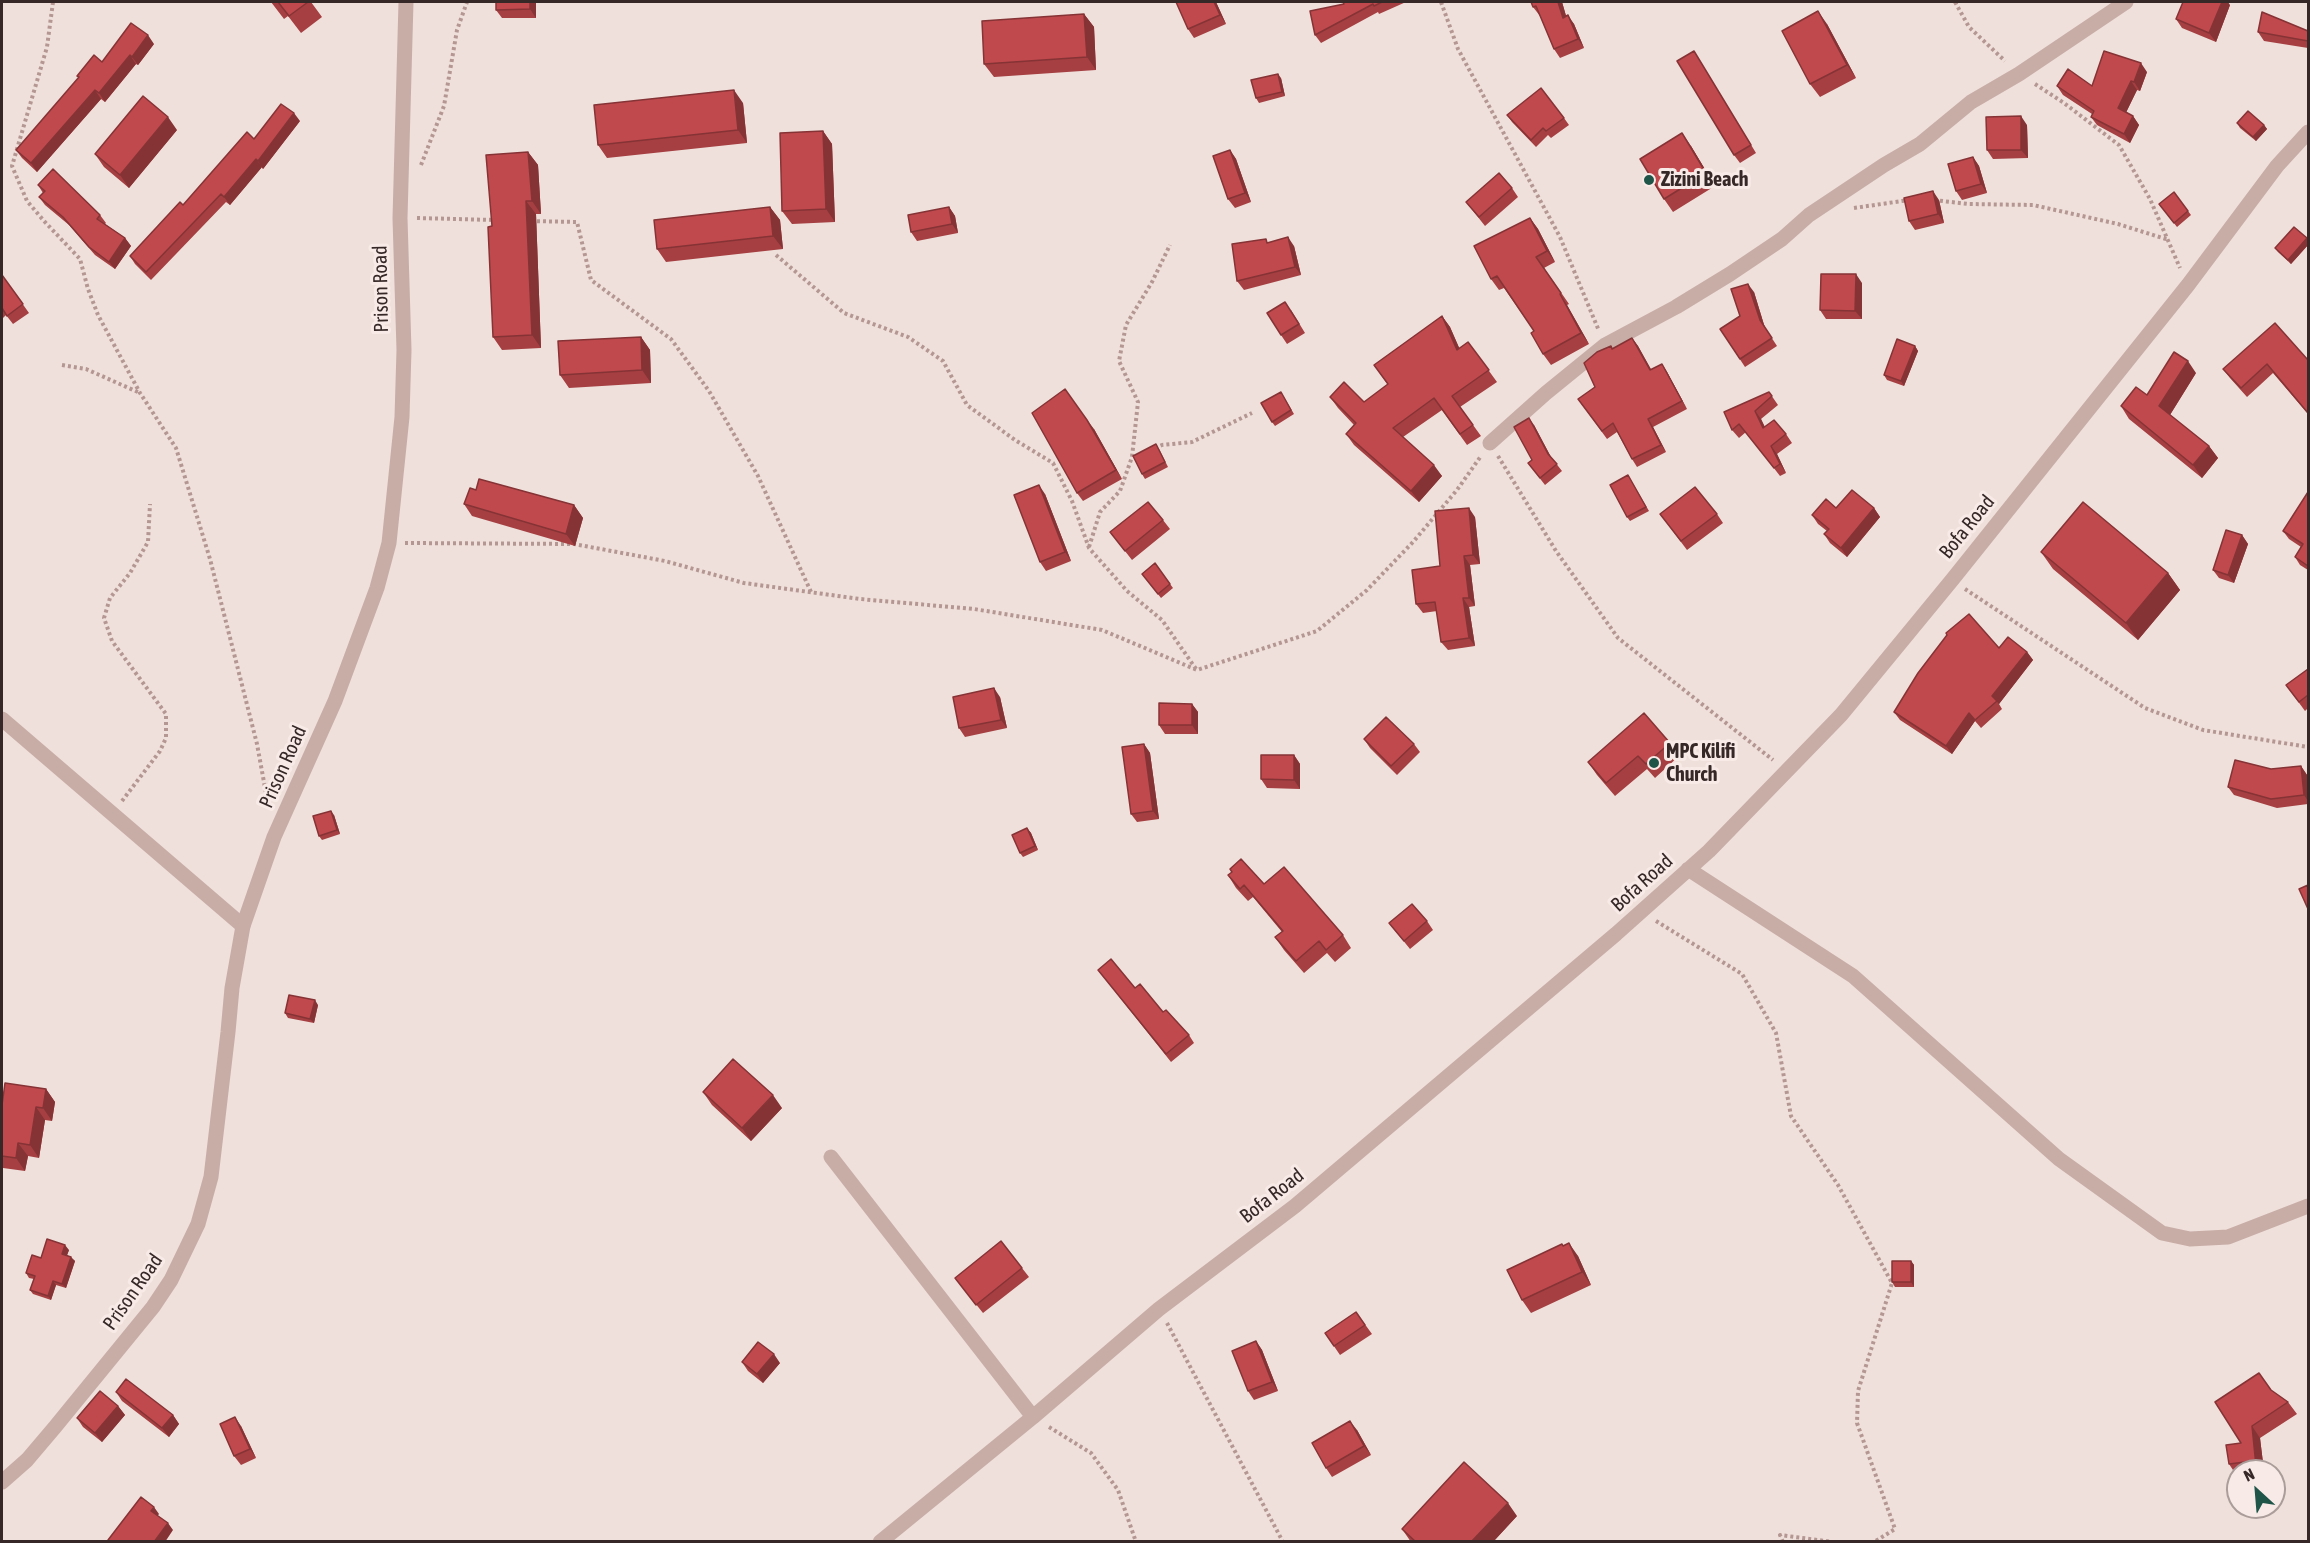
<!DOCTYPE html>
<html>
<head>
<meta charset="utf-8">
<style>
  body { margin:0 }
  #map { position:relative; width:2310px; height:1543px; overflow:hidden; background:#f0e0db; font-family:"Asap Condensed",sans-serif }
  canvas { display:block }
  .frame { position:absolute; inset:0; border:3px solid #352827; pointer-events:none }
  .north { position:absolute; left:2226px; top:1459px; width:60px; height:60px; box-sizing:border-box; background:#f8ebe7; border:2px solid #aa9d9a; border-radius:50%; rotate:334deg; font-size:16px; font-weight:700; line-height:24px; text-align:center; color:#352827 }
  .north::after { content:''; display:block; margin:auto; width:21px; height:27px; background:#1f5449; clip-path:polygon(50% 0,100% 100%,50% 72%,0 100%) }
</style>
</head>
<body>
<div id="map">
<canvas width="2310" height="1543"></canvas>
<div class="frame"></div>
<div class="north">N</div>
</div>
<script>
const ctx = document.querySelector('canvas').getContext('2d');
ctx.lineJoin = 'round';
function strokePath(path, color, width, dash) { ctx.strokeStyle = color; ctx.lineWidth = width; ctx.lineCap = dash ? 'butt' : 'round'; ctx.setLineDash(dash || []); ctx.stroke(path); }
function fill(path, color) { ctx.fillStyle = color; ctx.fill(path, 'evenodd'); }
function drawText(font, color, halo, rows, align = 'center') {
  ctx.font = font + ' "Asap Condensed",sans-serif'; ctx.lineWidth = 6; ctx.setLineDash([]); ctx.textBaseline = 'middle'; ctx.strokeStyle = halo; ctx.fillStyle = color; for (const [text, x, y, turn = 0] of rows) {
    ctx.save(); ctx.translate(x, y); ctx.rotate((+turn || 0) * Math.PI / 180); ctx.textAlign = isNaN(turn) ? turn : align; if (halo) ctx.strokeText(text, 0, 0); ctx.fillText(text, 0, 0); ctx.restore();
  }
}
strokePath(new Path2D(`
  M53,2l-6,45 -35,119 15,35 17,20 36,38 8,30 10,26 42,78 36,55 34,111 47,185 11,60
  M1441,2l17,47 102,188 39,94
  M1955,2l14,25 36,34
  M2035,84l29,19 55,42 31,54 30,69
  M421,165l23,-59 13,-76 10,-28
  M1934,200l34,4 65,1 85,19 51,16
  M1854,208l55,-8
  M417,218l77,2
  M531,221l46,1 14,58 80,59 38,52 49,85 53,116
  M776,255l68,58 64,24 35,24 24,44 48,35 38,23 19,38 17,47 38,43 35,29 34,49
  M62,365l24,4 54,24
  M1155,448l7,-3 30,-3 60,-29
  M1498,456l58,95 62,87 155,122
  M405,543l169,1 91,17 79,22 116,16 114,10 128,21 95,40 120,-39 50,-41 46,-48 44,-52 24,-34
  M1089,547l11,-35 20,-21 12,-34 6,-55 -19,-41 7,-36 26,-43 18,-37
  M1965,589l180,119 58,22 105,17
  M122,801l38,-50 6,-13v-24l-54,-73 -8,-23 6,-20 20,-25 18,-31 2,-38
  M1656,921l86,53 34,59 15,83 47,69 54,98 -34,108 -1,32 38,106 -21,13
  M1167,1323l116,219
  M1049,1427l42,26 27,37 18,52
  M1783,1542l-3,-7 53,7`), '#b49792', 4, [3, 3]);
strokePath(new Path2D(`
  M1490,443l56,-50 59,-48 71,-38 54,-33 52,-35 27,-24 75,-50 36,-21 51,-42 48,-28 107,-72
  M2,719l241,207
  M1688,869l165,107 206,183 103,74 28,6 38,-2 80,-31
  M831,1157l202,260
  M880,1542l153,-125 126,-108 136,-103 321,-272 93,-83 132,-136 111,-135 236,-295 89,-119 31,-34`), '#c8ada7', 15);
strokePath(new Path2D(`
  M2,1482l25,-22 28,-33 98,-120 18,-27 27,-56 13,-47 17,-145 4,-44 11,-62 31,-89 61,-136 42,-113 12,-45 13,-126 2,-67 -4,-132 6,-216`), '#c8ada7', 15);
fill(new Path2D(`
  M271,2h40l11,15 -21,16 -13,-17 -4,3z
  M536,2v16h-34l-6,-8z
  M1216,2l10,22 -32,14 -6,-9z
  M1343,2h63l-27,12 -1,-2 -57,31 -6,-8 29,-31z
  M1562,2l4,14 8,8 10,24 -24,10 -6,-9 -14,-33 -7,-9z
  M2230,5l-14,37 -34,-14 -6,-9z
  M1084,14l10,13 2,43 -102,7 -10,-13z
  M1827,24l29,54 -36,19 -10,-13z
  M2308,31v17l-44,-7 -6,-9z
  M154,44l-16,21 -2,-1 -31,38 -4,-3 -64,73 -15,-14 -6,-8 63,-72 -2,-2 25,-14z
  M1699,59l57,94 -16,10 -6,-8z
  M2147,72l-7,19 -3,-1 -11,22 7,4 6,9 -9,18 -33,-18 -6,-8 1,-3 -29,-19 -6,-9h35z
  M1281,78l4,18 -26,7 -3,-5z
  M743,103l4,40 -140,15 -9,-13z
  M1507,115l57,3 5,7 -18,13 -3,-3 -12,12 -24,-25z
  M300,121l-37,48 -1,-2 -32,38 -4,-3 -75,78 -16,-16 -5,-8 53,-51 71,-66z
  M2237,123l27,2 3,4 -11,12 -16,-13z
  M2027,125l1,33 -35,1 -6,-9z
  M177,130l-48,58 -25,-21 -9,-13z
  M823,131l9,13 3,78 -43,2 -10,-13z
  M1691,146l24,40 -42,26 -9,-13z
  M1230,150l6,9 15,43 -16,6 -7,-9z
  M528,152l10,13 3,49h-5l5,134 -39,2 -9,-13z
  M1973,157l6,9 8,27 -25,7 -6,-9z
  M38,185l62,30 6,8 -1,1 20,14 6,8 -16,23 -20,-14 -26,-30 -24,-20 -6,-8 4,-4z
  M1512,188l6,9 -33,29 -19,-24z
  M2174,192l17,23 -14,12 -18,-23z
  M1939,200l5,23 -29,7 -6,-9z
  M770,207l10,13 3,29 -117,13 -9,-13z
  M949,207l6,9 3,17 -41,8 -6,-9z
  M1530,218l8,11 17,33 -11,6 25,36 -2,1 22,39 -38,21 -8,-11 -9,-23 -30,-43 -5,2 -8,-11z
  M2307,238l1,3v4l-17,19 -13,-12 -3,-4z
  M1268,242l26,4 7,29 -57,15 -7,-9z
  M2,275l27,38 -16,11 -7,-9 -4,4z
  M1862,283v36h-36l-6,-9z
  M1754,292l11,36 12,18 -32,21 -25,-38 20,-13z
  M1291,310l14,23 -18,11 -6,-9z
  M1442,316l8,11 9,21 9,-6 29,40 -37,25 21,29 -14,9 -25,-35 -39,27 39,39 -23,26 -65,-57 -8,-11 8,-9 -16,-17 -8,-11 34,5 24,-17 -14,-20z
  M641,337l9,13 1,33 -82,5 -9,-13z
  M1632,338l6,8 13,24 11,-6 5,8 20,37 -34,18 13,25 -29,15 -5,-8 -15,-27 -10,7 -29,-40 17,-12 16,-41 2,3z
  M1915,346l3,5 -14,35 -17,-6 -3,-5z
  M2308,360v54l-35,-41 -26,24 -17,-19 -7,-9z
  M2196,373l-26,42 39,31 9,12 -16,20 -73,-59 -8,-13z
  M1769,392l9,13 -17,14 4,8 21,7 6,9 -15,11 9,19 -6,3 -34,-44 -7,6 -7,-8z
  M1284,397l10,17 -19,12 -3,-4z
  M1534,425l17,32 11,14 -17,14 -17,-22 4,-3z
  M1094,429l28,50 -39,22 -6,-8z
  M1159,449l9,18 -23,12 -3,-5z
  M1628,475l21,36 -19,10 -3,-4z
  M476,490l98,15 9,13 -8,28 -103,-30 -8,-12z
  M2308,492v78l-8,-5 -5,-8 6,-10 -12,-8 -6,-8z
  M1045,494l26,67 -25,10 -6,-9z
  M1836,508h38l6,9 -33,40 -17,-14 -6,-9 3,-3 -9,-7 -6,-9z
  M1660,514h57l6,9 -36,27z
  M1475,517l5,47 -10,1 5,41 -6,1 6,39 -27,4 -7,-8 -4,-31 -14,2 -7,-9 24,-38z
  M1163,520l7,9 -38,31 -22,-28z
  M2242,535l6,9 -14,39 -15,-5 -6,-8z
  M2041,552l127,21 12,17 -42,50 -85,-71z
  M1155,563l18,25 -12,10 -19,-24z
  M1999,648l28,4 6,8 -34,44 3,5 -21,19 -6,-7 -23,33 -52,-34 -6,-8z
  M2308,669v39l-3,3 -19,-26z
  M1000,697l7,31 -42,9 -6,-9z
  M1192,704l6,8v22h-33l-6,-9z
  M1364,739l50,5 6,8 -23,23 -27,-27z
  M1670,743l9,13 -24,22 -8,-9 -32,27 -18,-21 -9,-13z
  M1144,744l6,9 9,66 -22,3 -6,-8z
  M1294,755l6,9v25l-33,-1 -6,-9z
  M2301,766l6,9 1,29 -31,4 -43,-13 -6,-8 43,-18z
  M334,815l6,19 -18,6 -3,-4z
  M1027,828l4,5 7,17 -15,7 -3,-4z
  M1228,875l36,9 79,51 8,13 -16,14 -8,-9 -23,20 -20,-23 -9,-13 7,-5 -29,-35 -5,4 -12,-13z
  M1427,921l6,9 -23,19 -21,-26z
  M1098,970l37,18 28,24 26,23 5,8 -23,19z
  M318,1005l-4,18 -26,-5 -3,-5z
  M46,1089l9,13 -3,19 -7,-1 -6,38 -11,-2 -3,15 -22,-3 -1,-2v-61z
  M703,1092l79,16 -31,33 -39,-36z
  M1564,1246l14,10 13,29 -60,28 -9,-13z
  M69,1250l-2,5 8,6 -9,27 -10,-3 -5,15 -18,-6 -3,-4 4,-11 -5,-1 -3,-5 15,-15z
  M1911,1261l3,4v22h-19l-3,-5z
  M1022,1268l7,9 -46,36 -28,-35z
  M1356,1312l16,22 -32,21 -15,-22z
  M1256,1341l6,9 16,41 -24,9 -6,-9z
  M742,1362l38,1 -17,20 -15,-12z
  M2272,1391l16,11 9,12 -37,24 4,33h-26l-1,5 -8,-12z
  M116,1392l57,23 6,9 -10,13 -47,-36z
  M118,1406l7,9 -23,27 -19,-15 -6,-9z
  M241,1426l15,32 -15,7 -7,-9z
  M1357,1430l14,25 -39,22 -6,-9z
  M1517,1516l-24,26h-82l-9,-13z`), '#a53f42');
fill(new Path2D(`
  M530,2h6v16l-6,-9z
  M1214,2h2l10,22 -6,-9z
  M1558,2h4l7,24 -6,-8z
  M2222,2h6l2,3 -14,37 -7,-9z
  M1818,11l9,13 29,54 -9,-13z
  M1084,14l10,13 2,43 -9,-13z
  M1568,15l6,9 10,24 -6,-9z
  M148,35l6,9 -16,21 -6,-8z
  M130,55l6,9 -31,38 -6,-9z
  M2141,63l6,9 -7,19 -6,-9z
  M1278,74l3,4 4,18 -3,-4z
  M2131,81l6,9 -13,27 -6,-9z
  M95,90l6,9 -64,73 -6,-9z
  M734,90l9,13 4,40 -9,-13z
  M294,113l6,8 -37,48 -5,-8z
  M2021,116l6,9 1,33 -7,-8z
  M2133,116l6,9 -9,18 -6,-9z
  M168,117l9,13 -48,58 -9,-13z
  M2264,125l3,4 -11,12 -3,-4z
  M823,131l9,13 3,78 -9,-13z
  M1682,133l9,13 24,40 -9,-13z
  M1230,150l6,9 15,43 -6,-9z
  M528,152l10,13 3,49 -9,-13z
  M1973,157l6,9 8,27 -6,-9z
  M256,159l6,8 -32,38 -6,-8z
  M1933,191l6,9 5,23 -6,-9z
  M526,201l10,13 5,134 -9,-13z
  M770,207l10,13 3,29 -10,-13z
  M949,207l6,9 3,17 -6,-9z
  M1530,218l8,11 17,33 -8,-11z
  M1288,237l6,9 7,29 -6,-8z
  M125,238l6,8 -16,23 -6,-7z
  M2307,238l1,3v4l-17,19 -3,-4z
  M1856,274l6,9v36l-7,-8z
  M1748,284l6,8 11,36 12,18 -17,-26z
  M1560,294l7,11 22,39 -8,-11z
  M1442,316l8,11 15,34 -8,-11z
  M641,337l9,13 1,33 -9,-13z
  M1632,338l6,8 18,32 -6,-8z
  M1915,346l3,5 -14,35 -3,-5z
  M2188,361l8,12 -28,45 -9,-12z
  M1662,364l5,8 20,37 -5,-8z
  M1755,411l6,8 8,18 -6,-9z
  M1529,418l5,7 19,36 -5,-7z
  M1648,419l5,8 13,25 -5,-7z
  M1087,420l7,9 28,50 -6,-9z
  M1771,446l6,8 9,19 -6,-9z
  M2209,446l9,12 -16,20 -9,-13z
  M1434,465l8,11 -23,26 -8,-11z
  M1039,485l6,9 26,67 -6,-9z
  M574,505l9,13 -8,28 -9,-12z
  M1469,508l6,9 5,47 -7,-9z
  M1874,508l6,9 -33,40 -6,-9z
  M2242,535l6,9 -14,39 -6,-8z
  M1464,556l6,9 5,41 -6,-8z
  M2168,573l12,17 -42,50 -12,-17z
  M1463,598l6,9 6,39 -6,-8z
  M2027,652l6,8 -34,44 -7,-8z
  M994,688l6,9 7,31 -6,-8z
  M1192,704l6,8v22l-6,-9z
  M1969,713l6,8 -23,33 -6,-8z
  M1144,744l6,9 9,66 -6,-8z
  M1294,755l6,9v25l-6,-9z
  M2301,766l6,9 1,26 -4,-6z
  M331,811l3,4 6,19 -3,-4z
  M1027,828l4,5 7,17 -3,-4z
  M315,1000l3,5 -4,18 -4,-4z
  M46,1089l9,13 -3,19 -9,-13z
  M773,1095l9,13 -31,33 -9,-13z
  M36,1107l9,13 -6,38 -9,-13z
  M18,1143l10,13 -3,15 -9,-13z
  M1569,1243l9,13 13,29 -9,-13z
  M65,1245l4,5 -3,8 -4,-4z
  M71,1257l4,4 -9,27 -4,-4z
  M1911,1261l3,4v22l-3,-5z
  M53,1281l3,4 -5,15 -3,-4z
  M1256,1341l6,9 16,41 -6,-9z
  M774,1354l6,9 -17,20 -6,-9z
  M118,1406l7,9 -23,27 -7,-9z
  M173,1415l6,9 -10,13 -7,-9z
  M235,1417l6,9 15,32 -6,-9z
  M1350,1421l7,9 14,25 -7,-9z
  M2252,1426l8,12 4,33h-4l-4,-5z
  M1508,1503l9,13 -24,26h-22z
  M154,1507l5,7 -3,4 -5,-7z
  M168,1523l5,7 -8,12h-11z`), '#863336');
const building = new Path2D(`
  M278,2h30l-19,14z
  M496,2h34v7l-34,1z
  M1176,2h38l6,13 -32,14z
  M1343,2h39l-8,4 -1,-2 -58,31 -5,-24 34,-7z
  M1531,2h27l5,16 5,-3 10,24 -24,10 -18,-43 -3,1z
  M2183,2h39l-13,31 -33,-14z
  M1818,11l29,54 -37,19 -28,-53z
  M2262,12l46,19v10l-50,-9z
  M1084,14l3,43 -103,7 -2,-43z
  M131,23l17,12 -16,22 -2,-2 -31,38 -4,-3 -64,73 -15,-13 63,-73 -2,-1 17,-21 8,7z
  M1694,51l57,94 -17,10 -57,-94z
  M2104,51l37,12 -7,19 -3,-1 -13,27 15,8 -9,18 -33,-17 3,-6 -37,-25 11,-17 24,17z
  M1278,74l4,18 -26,6 -5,-18z
  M1541,88l23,30 -18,13 -3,-3 -12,12 -24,-25z
  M734,90l4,40 -140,15 -4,-40z
  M143,96l25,21 -48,58 -25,-21z
  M281,104l13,9 -36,48 -2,-2 -32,38 -3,-3 -75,78 -16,-16 50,-54 3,3 64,-73 7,7z
  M2248,111l16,14 -11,12 -16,-14z
  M2021,116v34h-34l-1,-33z
  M823,131l3,78 -44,2 -2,-78z
  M1682,133l24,40 -42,26 -24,-40z
  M1230,150l15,43 -17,6 -15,-43z
  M528,152l4,49h-6l6,134 -39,2 -5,-110 4,-1 -6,-71z
  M1973,157l8,27 -25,7 -8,-27z
  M53,169l47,46 -3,4 28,19 -16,24 -20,-15 -26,-30 -24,-20 6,-6 -7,-6z
  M1499,173l13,15 -33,29 -13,-15z
  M1933,191l5,23 -29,7 -5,-23z
  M2174,192l14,19 -14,12 -15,-19z
  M770,207l3,29 -116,13 -3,-29z
  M949,207l3,17 -41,8 -3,-17z
  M1530,218l17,33 -11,6 25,36 -1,1 21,39 -38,21 -12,-21 3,-2 -37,-55 -6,3 -17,-33z
  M2294,227l13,11 -19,22 -13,-12z
  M1288,237l7,30 -58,14 -5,-37 34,-5 1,4z
  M1821,274h35l-1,37 -35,-1z
  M2,275l21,29 -16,12 -5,-8z
  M1748,284l12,36 12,18 -32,21 -20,-30 20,-13 -9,-27z
  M1285,302l14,22 -18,11 -14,-22z
  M1442,316l15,34 11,-8 21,28 -37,26 21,29 -13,9 -26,-36 -41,30 41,37 -23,26 -65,-57 10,-11 -26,-26 14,-15 20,20 24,-18 -14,-19z
  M2275,323l33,37v53l-41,-49 -26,24 -18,-19z
  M641,337l1,33 -82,5 -2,-34z
  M1632,338l18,32 12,-6 20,37 -34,18 13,26 -29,14 -19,-36 -11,8 -24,-32 17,-12 -11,-24 13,-11 14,-6 1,3z
  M1897,339l18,7 -14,35 -17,-6z
  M2174,352l14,9 -29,45 50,40 -16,19 -72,-59 15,-19 11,8z
  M1065,389l22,31 29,50 -39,23 -45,-80z
  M1281,392l10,18 -19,12 -11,-19z
  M1769,392l3,4 -17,15 8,17 11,-8 12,14 -15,12 9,18 -6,4 -35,-44 -7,6 -8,-18z
  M1529,418l19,36 9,10 -17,14 -12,-15 4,-3 -18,-33z
  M1156,444l9,18 -23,12 -9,-18z
  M1628,475l18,32 -19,10 -17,-32z
  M479,479l95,26 -8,29 -102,-30 6,-16 6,2z
  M1039,485l26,67 -25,10 -26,-67z
  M1695,487l22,27 -36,27 -21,-27z
  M1852,490l22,18 -33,40 -17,-14 5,-5 -17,-14 14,-16 10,9z
  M2308,492v74l-13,-9 8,-13 -20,-13z
  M1148,502l15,18 -38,31 -15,-19z
  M2083,502l85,71 -42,50 -85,-71z
  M1469,508l4,47 -9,1 5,42h-6l6,40 -28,4 -6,-40 -19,2 -4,-34 28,-4 -5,-55z
  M2226,530l16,5 -14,40 -15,-5z
  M1155,563l15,21 -12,10 -16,-20z
  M1969,614l30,34 9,-11 19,15 -35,44 5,5 -22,19 -6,-7 -23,33 -52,-34 24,-39 29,-38 -1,-2z
  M2308,669v26l-9,7 -13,-17z
  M994,688l7,32 -42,8 -6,-31z
  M1159,703l33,1v21h-33z
  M1644,713l26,30 -24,21 -8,-8 -32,27 -18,-21z
  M1386,717l28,27 -23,22 -27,-27z
  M1144,744l9,67 -22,3 -9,-67z
  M1261,755h33v25l-33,-1z
  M2235,760l36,9 30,-3 3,29 -33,4 -43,-12z
  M331,811l6,19 -18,6 -6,-20z
  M1027,828l8,18 -15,7 -8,-18z
  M1241,859l23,25 20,-17 59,68 -17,15 -7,-9 -23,20 -21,-24 8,-6 -39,-46 -4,4 -12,-14 4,-3 -2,-3z
  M2308,885v24l-9,-20z
  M1412,904l15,17 -23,20 -15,-18z
  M1111,959l24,29 5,-4 23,28 3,-2 23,25 -23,19 -68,-84z
  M289,995l26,5 -5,19 -25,-6z
  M733,1059l40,36 -31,33 -39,-36z
  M5,1083l41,6 -3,19 -7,-1 -6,38 -12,-2 -2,15 -14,-2v-51z
  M47,1239l18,6 -3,9 9,3 -9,27 -9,-3 -5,15 -18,-6 5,-14 -9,-3 6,-18 9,3z
  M1001,1241l21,27 -46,37 -21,-27z
  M1569,1243l13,29 -60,28 -15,-30 55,-26 1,2z
  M1892,1261h19v21h-19z
  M1356,1312l9,13 -31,21 -9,-13z
  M1256,1341l16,41 -24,9 -16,-40z
  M758,1342l16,12 -17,20 -15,-12z
  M2259,1373l12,17 17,12 -36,24 4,40 -3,-5 -24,3 -3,-19 15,-2 -26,-41z
  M126,1379l47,36 -11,13 -46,-36z
  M100,1391l18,15 -23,27 -18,-15z
  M235,1417l15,32 -16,7 -14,-32z
  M1350,1421l14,25 -38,22 -14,-25z
  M1464,1462l44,41 -37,39h-55l-14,-13z
  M141,1497l13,10 -3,4 17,12 -14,19h-45l-1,-2z`);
fill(building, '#c0494d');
strokePath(building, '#863336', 1.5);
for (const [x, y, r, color] of [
  [1649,180,6,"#1f5449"],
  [1654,763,6,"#1f5449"]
]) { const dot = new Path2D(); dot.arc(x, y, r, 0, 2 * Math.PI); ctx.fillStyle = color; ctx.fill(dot); strokePath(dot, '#f8ebe7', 2); }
drawText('bold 20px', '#352827', '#f8ebe7', [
  ["Zizini Beach",1661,180],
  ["MPC Kilifi",1666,752],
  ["Church",1666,775]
], 'left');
drawText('20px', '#352827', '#f8ebe7', [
  ["Prison Road",381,289,-91],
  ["Bofa Road",1967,527,-51],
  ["Prison Road",283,767,-66],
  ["Bofa Road",1642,883,-42],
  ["Bofa Road",1272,1196,-38],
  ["Prison Road",133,1292,-55]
]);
</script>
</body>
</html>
